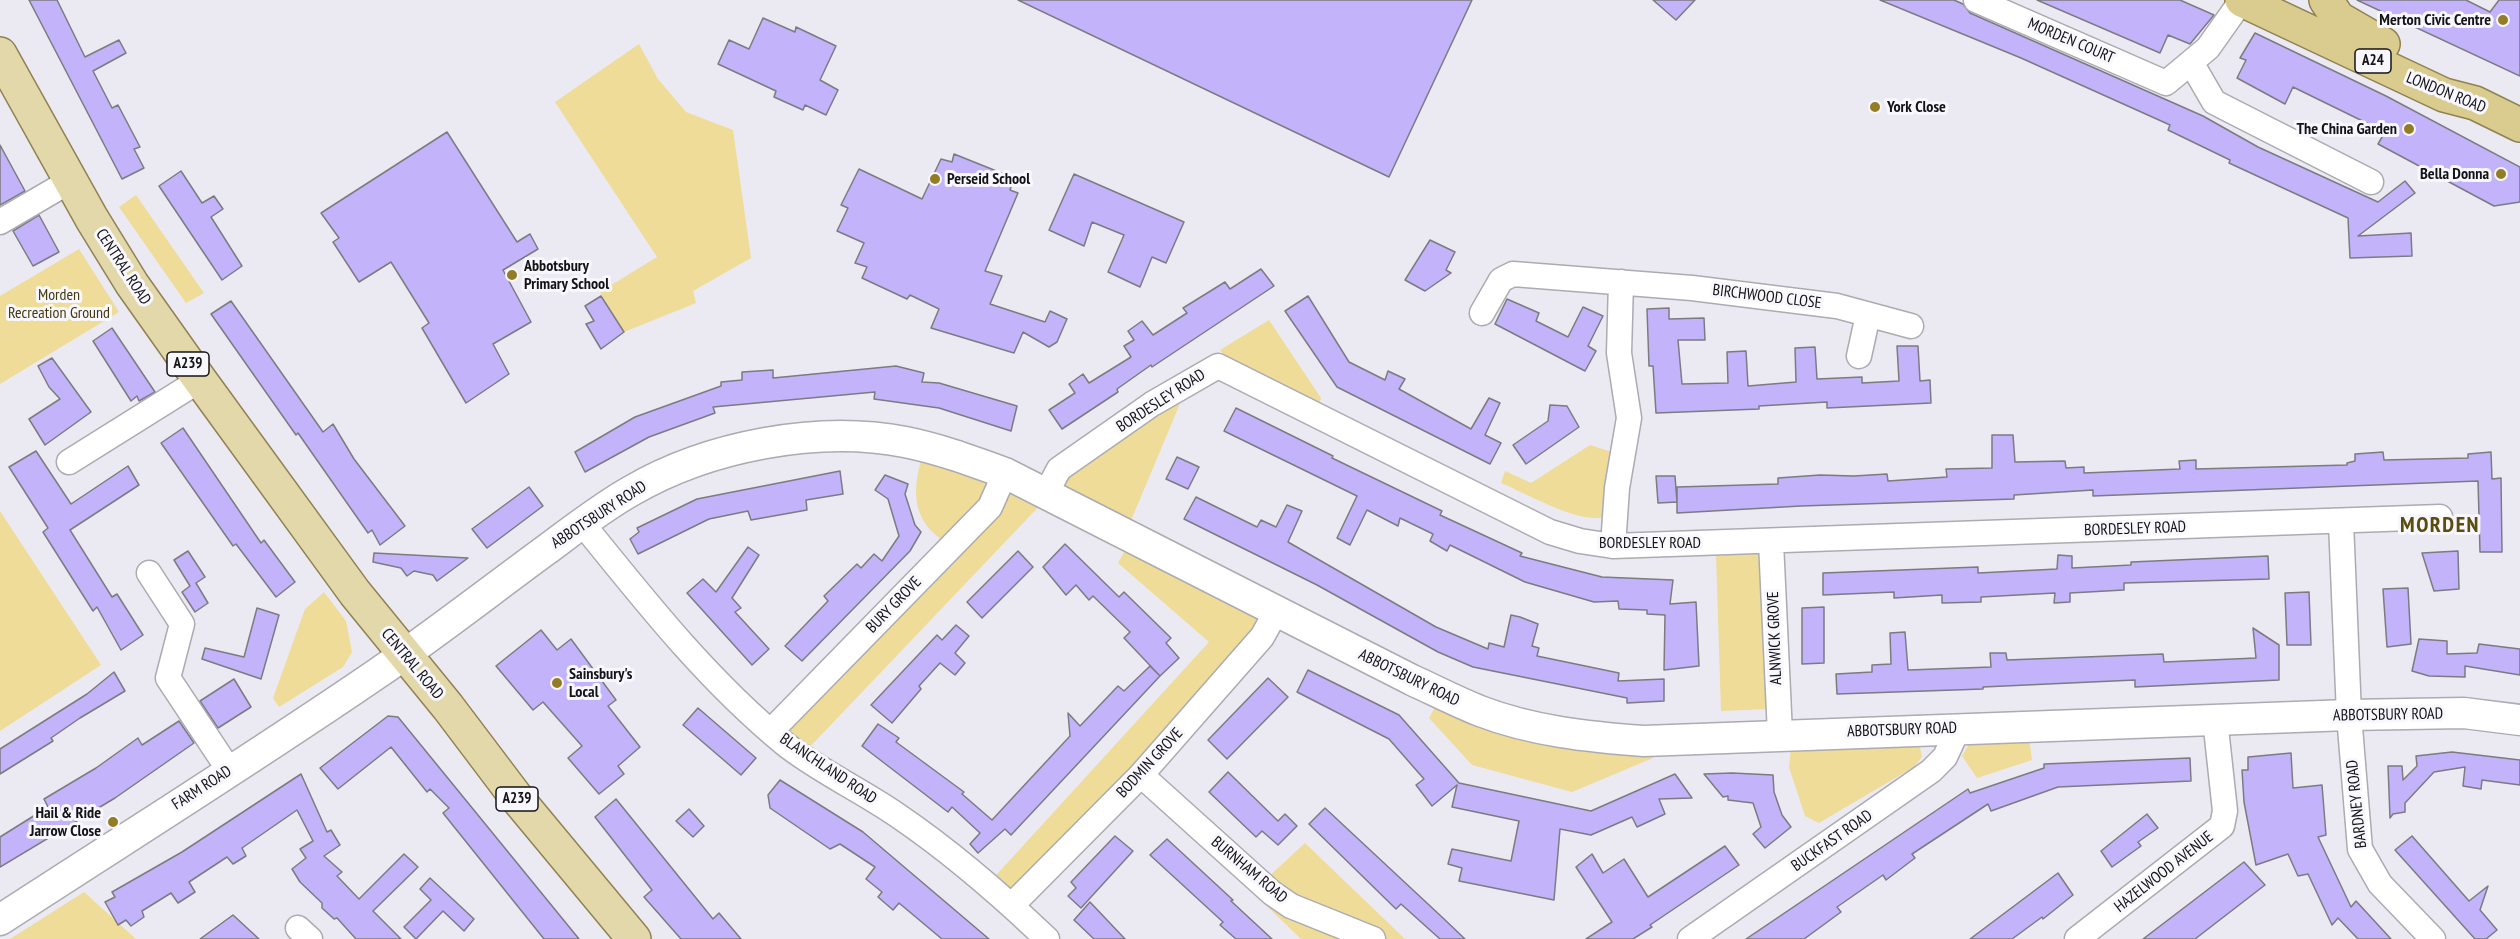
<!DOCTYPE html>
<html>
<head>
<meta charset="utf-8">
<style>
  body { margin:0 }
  canvas { display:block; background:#ebeaf2 }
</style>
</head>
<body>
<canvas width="2520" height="939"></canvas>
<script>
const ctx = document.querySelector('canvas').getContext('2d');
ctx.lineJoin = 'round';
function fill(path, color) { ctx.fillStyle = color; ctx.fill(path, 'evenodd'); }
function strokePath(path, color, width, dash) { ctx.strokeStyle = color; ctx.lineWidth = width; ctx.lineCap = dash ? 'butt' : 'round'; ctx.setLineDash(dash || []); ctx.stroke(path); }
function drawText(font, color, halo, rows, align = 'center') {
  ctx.font = font + ' "PT Sans Narrow",sans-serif'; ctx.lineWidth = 6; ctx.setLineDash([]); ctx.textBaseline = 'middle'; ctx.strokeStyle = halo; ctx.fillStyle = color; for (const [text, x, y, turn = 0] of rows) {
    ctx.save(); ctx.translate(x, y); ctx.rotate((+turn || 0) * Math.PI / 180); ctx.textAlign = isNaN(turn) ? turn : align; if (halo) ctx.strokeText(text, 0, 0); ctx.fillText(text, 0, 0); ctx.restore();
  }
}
fill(new Path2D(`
  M639,44l19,35 28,33 47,18 18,128 -58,33 3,12 -72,29 -24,-40 57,-35 -102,-155z
  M136,195l68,98 -18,10 -67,-96z
  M79,249l40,63 -119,72v-88z
  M1269,320l52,78 -2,6 -93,-46 -6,-8z
  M1178,394l1,12 -52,124 -75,-38 11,-19z
  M1590,445l25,8 -10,64c-27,7 -77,-23 -104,-34l4,-12 26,12z
  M924,450l122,49 -241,253 -29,-22 177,-181c-9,-8 -22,-16 -28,-26 -15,-23 -8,-50 -1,-73z
  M0,511l101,154 -101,66z
  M1130,541l141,75 -260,285 -22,-18 220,-241 -91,-79z
  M1765,553l4,156 -48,2 -5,-156z
  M324,592l22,29 6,31 -9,15 -64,40 -6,-9 32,-89z
  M1435,707l86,30 59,13h73v8l-81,34 -100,-27 -43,-47z
  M2029,738l3,22 -55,18 -15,-22 10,-17z
  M1919,743l3,14 -8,10 -95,56 -14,-7 -16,-49 2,-18z
  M1305,843l100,96h-104l-49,-47z
  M84,892l52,47h-126z`), '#eedc98');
const building = new Path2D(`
  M29,0h28l28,57 34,-17 7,13 -33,18 19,37 6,-3 22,42 -6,2 10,19 -22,11z
  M1018,0h454l-83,177z
  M1653,0h42l-19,20z
  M1880,0h74l9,4 7,9 233,103 55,31 120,55 27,-21 10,12 -57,43 53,-3 1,23 -62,2 -2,-40 -119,-55 1,-3 -62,-30 2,-5 -149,-67z
  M2037,0h143l34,15 -24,29 -22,-9 -8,18z
  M2357,0h109l24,12 9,-12h21v76z
  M763,18l32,14 1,-5 40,19 -16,34 18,10 -12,25 -21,-10 -2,5 -29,-13 2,-6 -58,-27 11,-24 20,9z
  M2255,33l131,63 134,71v35l-26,4 -116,-62 7,-12 -92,-45 -8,17 -48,-26 9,-18 -6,-2z
  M447,132l70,110 13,-8 8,15 -35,21 28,52 -38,22 16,30 -43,29 -44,-75 7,-5 -38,-61 -32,20 -26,-40 6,-4 -18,-25z
  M0,145l25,46 -25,14z
  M954,154l60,24 -4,12 8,3 -33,78 17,5 -12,28 55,18 5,-11 17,8 -10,23 -8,5 -26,-15 -9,21 -83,-25 8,-19 -29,-14 -3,4 -45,-21 5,-11 -12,-4 9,-20 -27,-12 11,-23 -7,-3 18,-36 63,30 19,-40 11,3z
  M181,171l21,32 12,-7 9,13 -12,8 31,49 -20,14 -63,-94z
  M1074,174l110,48 -18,41 -14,-6 -12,30 -32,-15 16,-37 -32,-13 -8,24 -35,-16z
  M39,215l20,37 -26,14 -20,-35z
  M1430,240l25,12 -9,18 5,3 -26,18 -20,-11z
  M1261,269l13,17 -122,81 -1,-2 -34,24 1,3 -56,37 -13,-19 26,-17 -6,-9 14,-10 6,9 42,-26 -7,-11 10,-6 -6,-9 14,-10 11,14 34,-22 -4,-5 42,-26 5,7z
  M601,296l23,36 -23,17 -15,-25 8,-3 -9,-15z
  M1308,296l41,66 36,18 3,-9 17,8 -6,10 72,40 18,-31 11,5 -15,32 16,8 -11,21 -153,-77 -52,-76z
  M1507,299l32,14 -3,8 32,16 15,-30 20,9 -15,30 8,5 -11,20 -90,-47z
  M231,301l92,131 10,-8 21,35 51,67 -25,19 -8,-15 -4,3 -70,-100 -2,2 -85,-121z
  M1669,308v11l35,-1 1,22h-27l4,44 46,-1 -1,-31 19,-1 2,35 48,-4 -1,-34 20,-1 2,32 45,-2v6l37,-2 -2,-35h21l2,35 10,-1 1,23 -104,5v-6l-68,4v3l-103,4 -3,-47h-4l-2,-57z
  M112,328l43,64 -16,9 -2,-5 -6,5 -38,-60z
  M52,358l39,54 -46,33 -16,-26 31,-20 -11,-12 -11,-21z
  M896,366l28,7 -2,9 17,1 78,23 -6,25 -72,-23 -65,-9 1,-7 -162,15 2,6 -66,24 -64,35 -10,-20 60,-35 86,-31v-4l21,-2v-8l31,-2v8z
  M1550,405l17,1 12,21 -53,37 -13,-19 35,-24z
  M1236,408l97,48 -1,2 110,53 -2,4 82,38 -2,3 82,21 71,3 -3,24 26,-2 3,64 -35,4 1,-55 -18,-1v-4l-28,-1 -1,-8 -24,1 -69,-20 -75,-37 -3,6 -17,-10 3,-7 -33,-16 -2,8 -31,-16 -17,35 -13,-7 20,-42 -133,-65z
  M183,428l78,115 3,-3 31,42 -19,15 -40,-53 -3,2 -72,-103z
  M1992,435h21l2,27 50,-1 1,7 18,-1v6l96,-4 -1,-8 17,-1v9l151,-4v-2l8,-2v-7l28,-2 1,8 84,-2v-4l23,-2 1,27 9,-1 1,74h-22l-2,-71 -385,15v-6l-79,5v4l-213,7 -124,7v-26l101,-3v-6l42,-3 34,1 33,-2 1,7 59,-4 -1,-8 46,-1z
  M36,451l35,53 57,-38 11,19 -69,45 42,67 5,-3 26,41 -22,15 -24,-43 -4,4 -50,-79 5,-4 -39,-61z
  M1177,457l22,10 -11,22 -22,-10z
  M840,471l3,23 -37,6 1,10 -56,10 -3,-9 -39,8 -71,35 -8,-15 9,-7 -2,-4 60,-29z
  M885,475l23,9 -3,10 10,31 6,7 -11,19 -108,110 -17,-15 43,-45 -4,-5 33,-32 4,4 13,-14 8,7 17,-25 -11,-37 -13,-9z
  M1656,476h19l2,26 -19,1z
  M529,487l14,19 -56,42 -15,-19z
  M1196,497l61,30 4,-7 15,7 11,-22 15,6 -14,31 148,85 52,22 1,-6 15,4 7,-32 9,2 18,7 -6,22 7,2 -2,8 82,17 -1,8 46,-2v22l-37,2v-5l-154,-31 -35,-15 -121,-67 -133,-66z
  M1065,544l54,53 5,-5 47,46 -5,5 13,15 -19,18 -36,-38 6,-6 -37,-36 -4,4 -13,-15 -10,10 -23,-28z
  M748,547l11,8 -27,43 9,10 -6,4 34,37 -17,16 -65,-72 16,-14 13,13z
  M188,551l17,26 -9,6 12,20 -13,9 -13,-20 8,-6 -16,-26z
  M1018,551l15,16 -51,51 -15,-16z
  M2458,551l1,38 -25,2 -12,-38z
  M374,553l94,5 -31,23 -4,-6 -19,-4 -7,5 -6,-8 -28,-6z
  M2058,555l14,1v12l59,-3v-3l137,-6 1,23 -145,4v7l-54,3v9l-16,1 1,-10 -74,4v5l-39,1v-8l-48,3v-6l-71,3v-22l155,-6v6l79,-4z
  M2408,588l3,56 -24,3 -4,-58z
  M2309,592l2,53h-24l-2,-52z
  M1824,607v56l-22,1v-56z
  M257,608l22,7 -18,64 -59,-20 3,-11 39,9z
  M956,625l13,11 -14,17 10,10 -10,12 -15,-12 -21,23 2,3 -29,34 -21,-18 66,-70 5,5z
  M2253,628l26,17v35l-144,7v-7l-152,7v2l-146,5 -1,-20 36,-2v-7l19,-1 -1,-31 15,-1 3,38 83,-3 -1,-14h16l1,7 156,-6 1,8 92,-4z
  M541,630l16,20 14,-11 45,61 -8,6 32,41 -22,19 6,8 -25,20 -31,-36 14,-12 -39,-44 -10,8 -37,-44z
  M2419,639l28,2v13l30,-1 2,-9 41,5v26l-55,-9v11l-36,-1 -17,-5z
  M1150,666l10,10 -149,159 -6,-6 -27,24 -8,-9 10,-11 -28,-26 -4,5 -86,-66 16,-22 21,14 -3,4 68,50 -2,2 30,26 78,-84 -2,-23 12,13 38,-40 6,5z
  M1308,670l91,45 60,68 132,28 84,-37 17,24 -33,1 6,15 -28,13 -5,-10 -41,18 -31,-6 -6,71 -95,-19 3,-13 -14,-4 4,-15 59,12 8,-40 -67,-14 5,-22 -25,21 -16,-21 8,-6 -35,-40 -92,-47z
  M114,672l11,19 -45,27 -29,20 2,3 -53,33v-25l87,-55z
  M1268,678l20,19 -61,62 -19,-19z
  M234,679l17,28 -33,21 -18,-27z
  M698,708l58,50 -15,17 -58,-50z
  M388,716l10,1 181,222h-35l-101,-126 6,-5 -19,-19 -3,3 -36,-45 -53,42 -18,-21z
  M179,721l15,22 -79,55 -115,69v-30l48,-30 -4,-8 52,-31 42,-30 4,7z
  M2452,752l68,8v25l-38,-5 -1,9 -18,-3 2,-19 -31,5 -29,31v9l-12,2 -3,4 -2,-52h14l1,14 14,-14 -1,-10z
  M2291,753l2,35 29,-3 4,50 -8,2 33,70 5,-6 35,38h-33l-20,-21 -6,7 -24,-51 -10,2 -10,-22 -32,11 -12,-63 -2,-32h6v-13z
  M2190,758l1,23 -133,6 -67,24 -3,-7 -76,50 3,4 -29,22 -3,-5 -46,32 4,5 -37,27h-58l222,-150 2,4 74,-25v-4z
  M1228,772l50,49 7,-7 12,12 -19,19 -16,-14 -6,6 -47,-45z
  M1732,773l41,2 1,17 8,23 9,12 -26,21 -12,-14 8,-7 -8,-24 -25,-3v-4l-5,1 -19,-23z
  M301,774l26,58 4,-2 9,15 -16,11 18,16 -5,4 22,23 45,-45 14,13 -45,44 28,28h-45l-19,-21 -3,1 -12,-11v-5l-22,-21 -8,-13 14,-11 -6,-9 13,-8 -16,-31 -55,38 4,8 -13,8 -6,-7 -38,25 6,10 -17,11 -7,-10 -29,18 2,6 -13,9 -5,-6 -8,5 -13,-23 10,-5 -3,-5 70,-40z
  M780,780l83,52 126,107h-47l-43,-36 -6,7 -15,-13 4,-5 -16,-13 9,-12 -35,-23 -10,5 -60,-41 -2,-13z
  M616,799l97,120 6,-6 22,26h-60l-37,-42 8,-7 -57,-73z
  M1325,808l118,110 22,21h-25l-39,-35 -5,5 -87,-85z
  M689,809l15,17 -11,11 -17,-16z
  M2147,814l11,14 -20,14 3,4 -29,21 -11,-16z
  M1115,836l18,15 -52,57 -13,-12 8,-8 -5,-6z
  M2412,836l57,65 19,-15 -8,24 17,20 -11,9h-11l-80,-89z
  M1167,839l66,61 -2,1 41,38h-36l-16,-14 3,-3 -73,-67z
  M1725,846l14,19 -89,60 2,2 -19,12h-47l26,-17 -36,-55 16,-13 11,19 21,-14 24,38z
  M2244,862l21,23 -70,54h-52z
  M2058,873l15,22 -30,24 -1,-2 -30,22h-42z
  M430,878l44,41 -10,12 -21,-20 -27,28 -12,-12 27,-27 -11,-11z
  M1090,902l35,37h-31l-20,-19z
  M233,915l26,24h-59z`);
fill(building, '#c2b3fa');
strokePath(building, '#7c7b82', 1.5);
const minor = new Path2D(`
  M1976,0l190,83 42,-35 34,-48
  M2192,64l22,38 157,80
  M0,222l70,-41
  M1482,313l19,-33 12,-6 179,14 145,18 74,20
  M1859,356l9,-41
  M69,462l131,-82
  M1045,495l14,-26 93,-65 66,-38 332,166 30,9 33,5 827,-29
  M2341,522l8,193 11,134 20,35 53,55
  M582,523c63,78 125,157 203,221 34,27 76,46 112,71 53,36 104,80 150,124
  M1771,542l9,192
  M1613,546l4,-58 12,-70 -10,-65 2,-71
  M149,573l33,51 -14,54 61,92
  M772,730l218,-223 15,-34
  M1141,775l131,118 19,13 82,33
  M1012,905l129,-130 121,-138 14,-25
  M298,928l12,11
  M1690,939l241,-168 14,-14 13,-28
  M2077,939l145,-113 3,-15 -10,-92`);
const tertiary = new Path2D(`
  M0,920c126,-82 254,-162 378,-247 57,-39 112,-82 168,-123 27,-20 55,-42 85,-59 77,-45 187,-66 274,-49 35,7 67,19 100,31l407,207c22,10 45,22 68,31 52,20 108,26 164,30l705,-26 115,-2 56,7`);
const primary = new Path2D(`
  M0,54l92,165 40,65 68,96 155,213 93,114 68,90 118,142`);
const trunk = new Path2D(`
  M2242,0l202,95 31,8 45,22
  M2326,0l12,18 45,26`);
strokePath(minor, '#acabb2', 27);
strokePath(tertiary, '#acabb2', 33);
strokePath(primary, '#8f8252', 36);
strokePath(trunk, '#8f8252', 36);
strokePath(minor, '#fff', 24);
strokePath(tertiary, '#fff', 30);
strokePath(primary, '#e3d8aa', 33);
strokePath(trunk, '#dacb8e', 33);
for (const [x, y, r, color] of [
  [2503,20,6,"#927d24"],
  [1875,107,6,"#927d24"],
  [2409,129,6,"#927d24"],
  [2501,174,6,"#927d24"],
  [935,179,6,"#927d24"],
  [512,275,6,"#927d24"],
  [557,683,6,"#927d24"],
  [113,822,6,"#927d24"]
]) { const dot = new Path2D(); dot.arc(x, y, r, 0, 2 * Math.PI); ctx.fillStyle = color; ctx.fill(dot); strokePath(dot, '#f8f7fe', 2); }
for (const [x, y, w] of [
  [2373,61,36],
  [188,364,42],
  [517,799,42]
]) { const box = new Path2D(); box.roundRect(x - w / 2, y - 12, w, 24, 4.5); ctx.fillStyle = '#f8f7fe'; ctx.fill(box); strokePath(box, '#141417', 1.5); }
drawText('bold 15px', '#141417', null, [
  ["A24",2373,61],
  ["A239",188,364],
  ["A239",517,799]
]);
drawText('bold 16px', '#141417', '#f8f7fe', [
  ["Merton Civic Centre",2491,20],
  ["York Close",1887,107,"left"],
  ["The China Garden",2397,129],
  ["Bella Donna",2489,174],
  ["Perseid School",947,179,"left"],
  ["Abbotsbury",524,266,"left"],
  ["Primary School",524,284,"left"],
  ["Sainsbury's",569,674,"left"],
  ["Local",569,692,"left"],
  ["Hail & Ride",101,813],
  ["Jarrow Close",101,831]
], 'right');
drawText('16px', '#141417', '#f8f7fe', [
  ["MORDEN COURT",2071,41,23],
  ["LONDON ROAD",2446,93,22],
  ["CENTRAL ROAD",123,267,57],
  ["BIRCHWOOD CLOSE",1767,297,7],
  ["BORDESLEY ROAD",1161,401,-33],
  ["ABBOTSBURY ROAD",599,515,-33],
  ["BORDESLEY ROAD",2135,529,-2],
  ["BORDESLEY ROAD",1650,543],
  ["BURY GROVE",894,605,-46],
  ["ALNWICK GROVE",1775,638,-92],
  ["CENTRAL ROAD",412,664,50],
  ["ABBOTSBURY ROAD",1409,678,26],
  ["ABBOTSBURY ROAD",2388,715,-1],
  ["ABBOTSBURY ROAD",1902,730,-2],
  ["BODMIN GROVE",1150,763,-47],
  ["BLANCHLAND ROAD",828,769,34],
  ["FARM ROAD",202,788,-33],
  ["BARDNEY ROAD",2357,804,-96],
  ["BUCKFAST ROAD",1832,841,-35],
  ["BURNHAM ROAD",1249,870,40],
  ["HAZELWOOD AVENUE",2164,872,-38]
]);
drawText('16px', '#44390d', '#f8f7fe', [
  ["Morden",59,295],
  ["Recreation Ground",59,313]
]);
ctx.letterSpacing = '1.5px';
drawText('bold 22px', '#5b4d0e', '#f8f7fe', [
  ["MORDEN",2440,526]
]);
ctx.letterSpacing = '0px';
</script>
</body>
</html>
